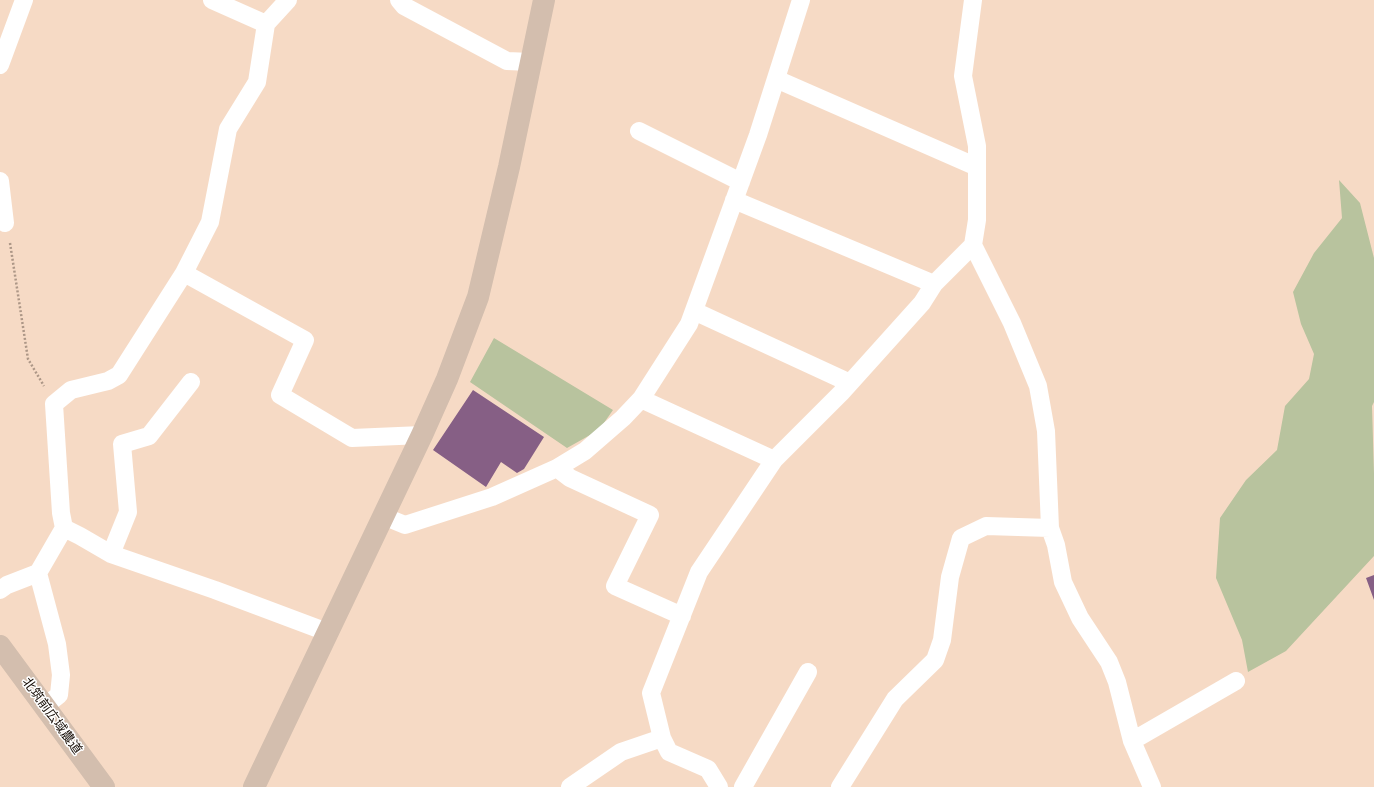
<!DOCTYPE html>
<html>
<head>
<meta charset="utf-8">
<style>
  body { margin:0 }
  canvas { display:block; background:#f6dac5 }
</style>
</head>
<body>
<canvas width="1374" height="787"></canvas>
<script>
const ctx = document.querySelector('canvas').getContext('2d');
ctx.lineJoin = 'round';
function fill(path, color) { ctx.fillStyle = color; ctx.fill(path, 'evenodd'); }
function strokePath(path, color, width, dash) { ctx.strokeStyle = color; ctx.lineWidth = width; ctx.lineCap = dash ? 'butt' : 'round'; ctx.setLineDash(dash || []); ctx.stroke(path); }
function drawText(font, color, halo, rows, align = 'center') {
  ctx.font = font + ' Raleway,"Noto Sans JP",sans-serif'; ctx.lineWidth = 3; ctx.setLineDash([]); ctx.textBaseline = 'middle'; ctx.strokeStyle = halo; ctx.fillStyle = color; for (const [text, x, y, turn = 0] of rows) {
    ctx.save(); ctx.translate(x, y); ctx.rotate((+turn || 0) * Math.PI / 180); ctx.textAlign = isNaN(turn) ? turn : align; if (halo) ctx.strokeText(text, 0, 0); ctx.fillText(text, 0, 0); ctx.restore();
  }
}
fill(new Path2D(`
  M1339,180l21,23 14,55v144l-2,4 2,68v82l-88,95 -38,21 -6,-32 -26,-62 4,-60 26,-38 31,-30 8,-44 24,-27 5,-25 -13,-30 -8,-32 21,-39 28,-35z
  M494,338l119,72 -14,20 -32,18 -97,-66z`), '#b8c39e');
fill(new Path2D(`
  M473,390l71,47 -20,32 -7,4 -16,-11 -15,25 -53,-37z
  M1374,575v25l-8,-22z`), '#865f85');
strokePath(new Path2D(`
  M10,243l18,116 16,27`), '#ad9787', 2.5, [2, 2]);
strokePath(new Path2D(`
  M212,0l54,24 -9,58 -29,47 -18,93 -26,51 121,67 -25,55 72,43 70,-3
  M399,0l5,6 103,55 24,1
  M266,24l22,-24
  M0,65l24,-65
  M776,79l201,88
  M639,131l102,51
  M0,181l5,42
  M734,200l200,84
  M973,245l39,78 26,63 8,45 4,97 6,17 7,37 17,36 29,44 8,20 15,59 20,46
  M184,273l-65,102 -11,6 -37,9 -17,14 7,109 3,15 16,8 31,18 104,36 112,42
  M694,311l156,72
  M641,399l133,61
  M557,468l13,10 80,37 -35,71 67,30
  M383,516l22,9 87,-28 65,-29 28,-17 38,-33 18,-19 48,-75 69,-189 43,-135
  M111,554l17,-42 -6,-68 27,-8 42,-54
  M0,590l7,-5 31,-12
  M45,706l14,-11 2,-20 -4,-31 -19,-71 26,-45
  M1132,741l104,-60
  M570,787l51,-35 41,-14
  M719,787l-11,-18 -39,-17 -7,-14 -11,-45 48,-121 75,-112 67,-67 81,-90 12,-19 39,-39 4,-25v-74l-14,-70 10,-76
  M743,787l65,-115
  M840,787l55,-88 40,-39 7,-20 8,-63 11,-39 25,-12 64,2`), '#fff', 18);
strokePath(new Path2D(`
  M0,646l104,141
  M254,787l168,-352 25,-56 31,-82 31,-130 35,-167`), '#d3beae', 22);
drawText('13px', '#160d06', '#fff', [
  ["北筑前広域農道",52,716,54]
]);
</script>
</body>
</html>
